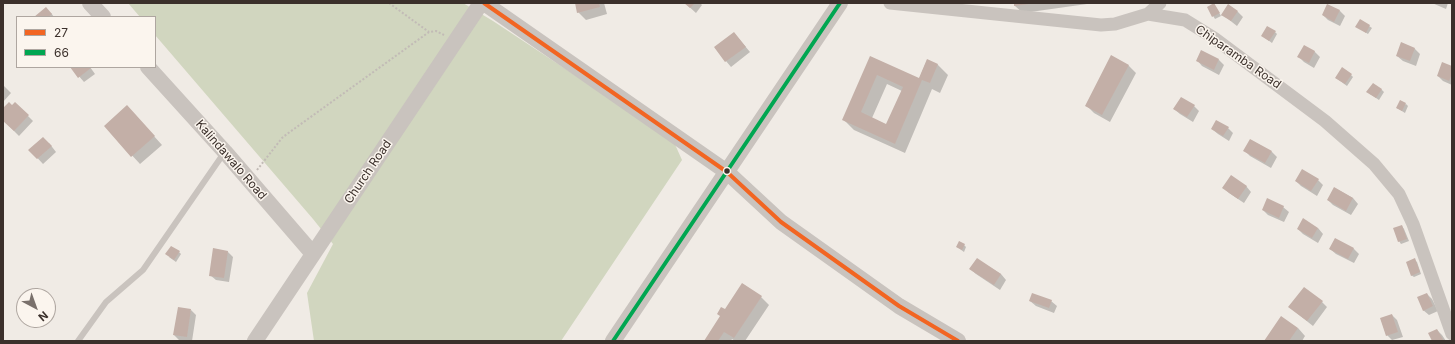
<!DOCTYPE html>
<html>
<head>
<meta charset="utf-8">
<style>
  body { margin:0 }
  #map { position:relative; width:1455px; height:344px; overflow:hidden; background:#f0ebe5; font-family:Inter,sans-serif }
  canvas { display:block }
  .frame { position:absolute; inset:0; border:4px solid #3b302b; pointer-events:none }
  .legend { position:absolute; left:16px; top:16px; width:140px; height:52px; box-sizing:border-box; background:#fbf5ee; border:1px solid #aea6a0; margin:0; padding:5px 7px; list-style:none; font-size:12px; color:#3b302b }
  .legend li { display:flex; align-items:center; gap:8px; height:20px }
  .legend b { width:20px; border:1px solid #aea6a0 }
  .north { position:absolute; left:16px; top:288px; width:40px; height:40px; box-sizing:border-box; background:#fbf5ee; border:1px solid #aea6a0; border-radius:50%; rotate:139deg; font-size:11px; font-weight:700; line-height:16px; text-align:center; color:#3b302b }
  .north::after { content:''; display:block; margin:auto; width:14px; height:18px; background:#7a716c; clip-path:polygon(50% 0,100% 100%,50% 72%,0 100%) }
</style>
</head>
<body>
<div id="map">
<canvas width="1455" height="344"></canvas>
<div class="frame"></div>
<ul class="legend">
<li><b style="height:5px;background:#f26522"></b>27</li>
<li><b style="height:5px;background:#00a651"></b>66</li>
</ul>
<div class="north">N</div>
</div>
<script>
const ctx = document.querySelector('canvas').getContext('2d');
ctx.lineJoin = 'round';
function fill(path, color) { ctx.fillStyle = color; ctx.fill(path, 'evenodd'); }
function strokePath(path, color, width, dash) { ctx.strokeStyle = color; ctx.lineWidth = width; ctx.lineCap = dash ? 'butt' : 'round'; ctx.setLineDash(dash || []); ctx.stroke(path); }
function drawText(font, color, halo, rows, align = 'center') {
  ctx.font = font + ' Inter,sans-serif'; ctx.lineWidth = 3; ctx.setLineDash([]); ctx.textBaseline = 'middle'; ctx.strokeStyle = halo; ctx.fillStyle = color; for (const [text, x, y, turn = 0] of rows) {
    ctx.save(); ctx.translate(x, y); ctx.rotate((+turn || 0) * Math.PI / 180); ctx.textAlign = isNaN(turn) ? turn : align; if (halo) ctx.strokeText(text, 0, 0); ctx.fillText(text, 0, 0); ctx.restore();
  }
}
fill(new Path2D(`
  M128,3h335l30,18 180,119 9,20 -121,181h-247l-7,-48 26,-49 -20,-25 -158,-184v-18h-15z`), '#d1d6bf');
fill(new Path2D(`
  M576,3h28l3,11 -21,6 -8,-8z
  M685,3h15l2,2 -6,8z
  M1015,3h72v1l-64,9 -8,-7z
  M1432,3h16l-2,6z
  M1214,4l7,12 7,-11 10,7 5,5 -6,9 -14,-11 -8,4 -7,-12z
  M1328,5l12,6 5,5 -5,10 -12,-6 -5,-5z
  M51,13l3,4h-18z
  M1369,26l3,2 -4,6 -11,-7z
  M1275,32l2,2 -5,9 -7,-5z
  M734,33l16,19 -19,15 -16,-19z
  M1402,44l13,5 5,5 -4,12 -13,-5 -6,-5z
  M1202,51l17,9 5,5 -5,10 -17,-9 -5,-6z
  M1314,51l6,6 -6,11 -10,-6 -5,-5z
  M871,57l48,22 8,-19 11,5 10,10 -8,18 -8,-4 -27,64 -51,-23 -10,-10zM887,84l15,7 -15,34 -15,-7z
  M1112,57l17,9 7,7 -26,49 -16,-9 -8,-8z
  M71,67h19l5,7 -11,8z
  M1452,67v18l-9,-4 -5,-5z
  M1351,75l2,2 -6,9 -11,-8z
  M3,85l8,8 -8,9z
  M1381,89l3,3 -5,8 -9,-6z
  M15,103l18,18 -14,15 -16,-16v-10l9,-4z
  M1406,104l2,2 -3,7 -8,-5z
  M1194,106l5,5 -6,11 -13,-8 -6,-5z
  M134,114l28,31 -22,19 -35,-38z
  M1228,128l5,5 -4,8 -11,-7 -6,-5z
  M1251,140l21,12 5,5 -6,11 -21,-12 -5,-5z
  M49,143l7,9 -13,12 -13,-14z
  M1318,180l5,5 -6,11 -16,-10 -5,-5z
  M1246,186l5,6 -7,11 -15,-10 -5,-5z
  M1335,188l18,10 5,6 -7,11 -18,-10 -5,-5z
  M1283,207l6,5 -5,10 -16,-7 -5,-5z
  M1402,226l2,3 5,12 -8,3 -2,-3z
  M1318,228l5,6 -5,9 -15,-9 -5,-5z
  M1335,239l19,10 5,5 -5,9 -18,-9 -6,-5z
  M964,245l2,2 -2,5 -7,-5z
  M227,251l6,6 -4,25 -13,-2 -6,-5z
  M179,252l2,2 -5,8 -7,-5z
  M977,259l24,15 5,6 -6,10 -24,-16 -6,-5z
  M1414,260l3,2 4,12 -7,3 -3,-2z
  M743,284l18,13 8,8 -24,36h-10l-3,-2 -1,2h-26z
  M1427,294l5,5 6,12 -9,4 -6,-5z
  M1030,301h21l6,5 -3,7 -18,-7z
  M1322,302l5,5 -14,19 -24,-19z
  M191,310l5,5 -4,26 -13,-1 -5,-5z
  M1392,315l5,5 6,17 -11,3 -5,-5z
  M1298,328l7,8 -3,5h-37z
  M1437,330l5,5 4,6h-13z`), '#0003');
fill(new Path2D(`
  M575,3h24l1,4 -23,6z
  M684,3h11l-5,5z
  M1014,3h15v1l-15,2z
  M1214,3l6,10 -8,4 -5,-10z
  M1228,4l10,7 -7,10 -10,-6z
  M1327,4l13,6 -6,12 -12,-7z
  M46,7l6,7 -4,3h-14z
  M1360,19l10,6 -4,8 -11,-6z
  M1267,26l9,5 -7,10 -8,-5z
  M734,32l12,15 -21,15 -11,-15z
  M1401,42l14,6 -5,13 -14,-5z
  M1304,45l11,6 -6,12 -12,-6z
  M1201,50l18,9 -5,11 -18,-9z
  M1111,55l18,10 -27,50 -17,-9z
  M870,56l49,22 8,-19 11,5 -8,19 -8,-3 -27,64 -53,-24zM877,75l26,12 -17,37 -25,-12z
  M1442,62l10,4v8l-3,7 -12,-5z
  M70,67h20l1,1 -13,10z
  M1342,67l10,7 -7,10 -10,-6z
  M1373,83l9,6 -6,9 -10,-6z
  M1181,97l14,8 -8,12 -14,-8z
  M1400,100l6,3 -4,8 -6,-3z
  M9,102l3,3 3,-3 14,13 -15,16 -11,-10v-13z
  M127,105l28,31 -24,21 -27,-31z
  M1216,120l13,7 -6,9 -12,-7z
  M43,137l9,9 -15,13 -9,-9z
  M1250,139l22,12 -7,12 -22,-12z
  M1302,169l17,10 -8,12 -16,-10z
  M1231,175l16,11 -9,13 -16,-11z
  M1334,187l19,11 -7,13 -19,-11z
  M1267,198l17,8 -5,12 -17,-8z
  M1303,218l15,10 -6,10 -15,-9z
  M1402,225l5,14 -9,3 -5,-14z
  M1335,238l19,10 -6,11 -19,-10z
  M959,241l6,3 -3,6 -6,-3z
  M171,246l9,5 -6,9 -9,-6z
  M213,248l15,3 -4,27 -15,-2z
  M977,258l24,16 -7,11 -25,-16z
  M1415,258l5,14 -9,4 -5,-14z
  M742,283l20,13 -28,42 -10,-6 -6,9h-14l16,-25 -3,-2 4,-7 4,2z
  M1304,287l19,14 -16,20 -19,-14z
  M1032,293l20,7 -3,8 -20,-7z
  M1427,293l6,13 -10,5 -6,-14z
  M178,307l13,2 -4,28 -14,-2z
  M1392,314l6,18 -12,4 -6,-18z
  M1281,316l17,12 -9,13h-25z
  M1437,329l7,12h-12l-4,-8z`), '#c3afa7');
strokePath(new Path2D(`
  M389,3l40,29
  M257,170l25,-32 5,-4 142,-102 7,-1 8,4`), '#c2bbb6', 2, [2, 2]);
strokePath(new Path2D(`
  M78,341l28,-39 37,-32 81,-117`), '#c9c3be', 6);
strokePath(new Path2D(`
  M890,3l211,22 14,-1 33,-10 37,6 29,18 111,83 49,43 25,30 14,30 39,110
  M1148,14l12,-11`), '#c9c3be', 13);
strokePath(new Path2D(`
  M90,3l13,14
  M484,3l243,169 54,50 118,84 59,35
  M148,67l77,85 88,102
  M255,341l226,-338
  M613,341l227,-338`), '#c9c3be', 16);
strokePath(new Path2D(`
  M484,3l243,169 54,50 118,84 59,35`), '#f26522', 4);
strokePath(new Path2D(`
  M613,341l227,-338`), '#00a651', 4);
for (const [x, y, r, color] of [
  [727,171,3.5,"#3b302b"]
]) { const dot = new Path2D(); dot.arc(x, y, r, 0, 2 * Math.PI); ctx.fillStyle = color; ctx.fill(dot); strokePath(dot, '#fbf5ee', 1.5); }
drawText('12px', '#3b302b', '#fbf5ee', [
  ["Chiparamba Road",1238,57,35],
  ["Kalindawalo Road",231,160,49],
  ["Church Road",368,172,-56]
]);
</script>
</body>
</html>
